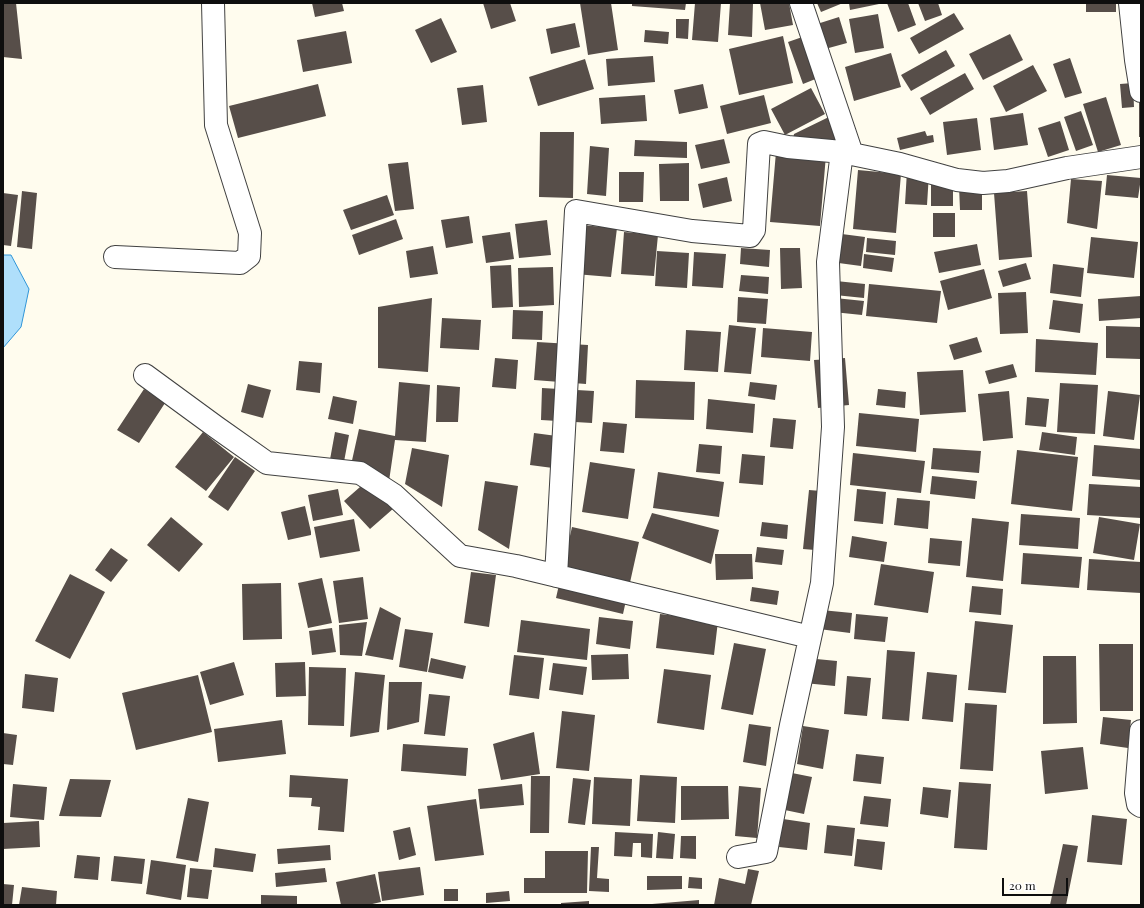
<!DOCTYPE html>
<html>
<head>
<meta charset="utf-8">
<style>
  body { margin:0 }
  #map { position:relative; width:1144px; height:908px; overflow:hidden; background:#fffcee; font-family:"Playfair Display",serif }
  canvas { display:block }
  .frame { position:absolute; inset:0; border:4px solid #0e0e0e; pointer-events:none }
  .scale { position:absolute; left:1002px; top:878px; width:66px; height:18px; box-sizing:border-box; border:2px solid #0e0e0e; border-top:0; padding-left:5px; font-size:12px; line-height:14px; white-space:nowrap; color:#0e0e0e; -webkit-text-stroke:3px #fff; paint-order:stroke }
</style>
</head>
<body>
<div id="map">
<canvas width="1144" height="908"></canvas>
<div class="frame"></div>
<div class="scale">20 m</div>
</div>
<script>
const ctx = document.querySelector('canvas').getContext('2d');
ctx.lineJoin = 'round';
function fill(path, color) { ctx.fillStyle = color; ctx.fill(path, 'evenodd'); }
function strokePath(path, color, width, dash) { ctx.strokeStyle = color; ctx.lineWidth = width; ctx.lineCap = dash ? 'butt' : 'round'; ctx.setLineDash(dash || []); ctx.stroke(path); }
const water = new Path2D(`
  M3,255h8l18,34 -8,38 -18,21z`);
fill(water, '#afdffb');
strokePath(water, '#3095d7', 1);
fill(new Path2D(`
  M3,3h13l6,56 -19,-2z
  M312,3h30l2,8 -29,6z
  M483,3h27l6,18 -25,8z
  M580,3h31l7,47 -30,5z
  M632,3h54l-1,7 -53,-4z
  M695,3h26l-3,39 -26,-2z
  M730,3h23l-1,34 -24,-2z
  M760,3h29l4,22 -28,5z
  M817,3h26l-22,9z
  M849,3h30v1l-29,6z
  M887,3h21l8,22 -18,7z
  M918,3h20l4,12 -17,6z
  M1086,3h30v9h-30z
  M954,13l10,16 -45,25 -9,-16z
  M878,14l6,34 -29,5 -6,-34z
  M839,17l8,26 -22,6 -8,-25z
  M441,18l16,34 -26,11 -16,-33z
  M676,19h13l-1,20 -12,-1z
  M575,23l5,24 -29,7 -5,-25z
  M645,30l24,2 -1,12 -24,-2z
  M346,31l6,32 -49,9 -6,-32z
  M1010,34l13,26 -40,20 -14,-26z
  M808,35l15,41 -20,8 -15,-42z
  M783,36l10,47 -54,12 -10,-46z
  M946,50l9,16 -44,25 -10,-16z
  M891,53l10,34 -47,14 -9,-34z
  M653,56l2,26 -47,4 -2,-27z
  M1070,58l12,35 -17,5 -12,-34z
  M585,59l9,30 -56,17 -9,-29z
  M1033,65l14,26 -41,21 -13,-26z
  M965,73l9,16 -44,26 -10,-17z
  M1139,77h2v60h-2z
  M1133,83l1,24 -12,1 -2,-24z
  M318,84l8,32 -88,22 -9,-32z
  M703,84l5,24 -29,6 -5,-24z
  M483,85l4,37 -25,3 -5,-37z
  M811,88l14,26 -40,21 -14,-26z
  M645,95l2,26 -46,3 -2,-26z
  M764,95l7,28 -44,11 -7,-28z
  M1106,97l15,48 -23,7 -15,-48z
  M1081,111l12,34 -17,6 -12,-34z
  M1023,113l5,32 -34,5 -4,-32z
  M835,114l8,35 -51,-6 2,-9z
  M977,118l4,32 -34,5 -4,-33z
  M1060,121l9,29 -21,7 -10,-29z
  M925,131l2,5 6,-1 1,7 -34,8 -3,-12z
  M540,132h34l-1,66 -34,-1z
  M724,139l6,24 -29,6 -6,-24z
  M635,140l52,2v16l-53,-2z
  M590,146l19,2 -3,48 -19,-2z
  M776,152l50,3 -6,71 -50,-4z
  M408,162l6,47 -19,2 -7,-47z
  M689,163v38h-29l-1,-37z
  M858,170l43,4 -5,59 -43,-4z
  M907,171l22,2 -2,32 -22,-1z
  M619,172h25l-1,30h-24z
  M1107,175l34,3 -3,20 -33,-3z
  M727,177l5,24 -29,7 -5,-24z
  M1071,179l31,2 -5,48 -30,-6z
  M931,182h22v24h-22z
  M959,186h23v24h-22z
  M22,191l15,2 -5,56 -15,-2z
  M1027,191l5,66 -33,3 -5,-67z
  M3,193l15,2 -7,51 -8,-1z
  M387,195l7,20 -43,15 -8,-20z
  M933,213h22v24h-22z
  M469,216l4,27 -27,5 -5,-28z
  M396,219l7,20 -44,16 -7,-20z
  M547,220l4,35 -32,3 -4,-34z
  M580,225l37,3 -6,49 -36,-3z
  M510,232l4,27 -28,4 -4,-27z
  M624,232l34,3 -4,41 -33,-2z
  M834,233l31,4 -4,29 -30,-4z
  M1091,237l47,5 -4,36 -47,-5z
  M867,238l29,3 -1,14 -29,-3z
  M977,244l4,21 -42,8 -5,-21z
  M433,246l5,28 -28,4 -4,-27z
  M741,248l29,2 -1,17 -29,-3z
  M780,248h20l2,40 -21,1z
  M657,251l32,2 -2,35 -32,-2z
  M694,252l32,2 -3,34 -31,-2z
  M864,254l30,4 -2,14 -29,-4z
  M1026,263l5,16 -28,8 -5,-16z
  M1053,264l31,4 -3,29 -31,-4z
  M511,265l2,42 -21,1 -2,-42z
  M553,267l1,38 -35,2 -1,-39z
  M984,269l8,29 -44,12 -8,-29z
  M741,275l28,2 -1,17 -29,-3z
  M836,281l29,3 -1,14 -29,-3z
  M869,284l72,7 -4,32 -71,-7z
  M1026,292l2,41 -28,1 -2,-41z
  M1141,296v22l-42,3 -1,-22z
  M738,297l30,2 -2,25 -29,-2z
  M432,298l-4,74 -50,-4v-61z
  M835,298l29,3 -2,14 -29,-3z
  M1053,300l30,4 -3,29 -31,-4z
  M513,310l30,1 -1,29 -30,-1z
  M442,318l39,2 -2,30 -39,-2z
  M729,325l27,3 -5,46 -27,-2z
  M1106,326l35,1v32l-35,-1z
  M763,328l49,4 -2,29 -49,-4z
  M686,330l35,2 -3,40 -34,-2z
  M977,337l5,15 -28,8 -5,-15z
  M1036,339l62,4 -2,32 -61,-3z
  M537,342l51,3 -2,39 -52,-4z
  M495,358l23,2 -2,29 -24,-2z
  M845,358l4,47 -31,3 -4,-48z
  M299,361l23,2 -2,30 -24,-3z
  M1013,364l4,13 -28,7 -4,-13z
  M963,370l3,42 -46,3 -3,-43z
  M636,380l59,2 -1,38 -59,-2z
  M399,382l31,3 -4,57 -31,-2 -7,48 -37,-23 8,-36 36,7z
  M750,382l27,3 -2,15 -27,-4z
  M1060,383l38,2 -3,49 -38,-2z
  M248,384l23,6 -8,28 -22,-6z
  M437,385l23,2 -2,35h-22z
  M542,388l52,3 -2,32 -51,-3z
  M144,389l21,14 -26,40 -22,-13z
  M878,389l28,3 -1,16 -29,-3z
  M1009,391l4,47 -30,3 -5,-47z
  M1108,391l32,4 -6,45 -31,-4z
  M333,396l24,5 -4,23 -25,-5z
  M1027,397l22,2 -3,28 -21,-2z
  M708,399l47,5 -2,29 -47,-4z
  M859,413l60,6 -3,33 -60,-6z
  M773,418l23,2 -3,29 -23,-2z
  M603,422l24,2 -3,29 -24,-2z
  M203,432l31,25 -28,34 -31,-24z
  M335,432l14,3 -6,32 -14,-2z
  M1042,432l35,5 -2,18 -36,-5z
  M534,433l38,5 -4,32 -38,-5z
  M699,444l23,2 -2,28 -24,-2z
  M1094,445l47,4v31l-49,-4z
  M412,448l37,7 -7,52 -37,-23z
  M933,448l48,3 -2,22 -48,-4z
  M1017,450l61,7 -6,54 -61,-7z
  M853,453l72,8 -4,32 -71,-8z
  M742,454l23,2 -2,29 -24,-2z
  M235,457l20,14 -27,40 -20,-14z
  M590,462l45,7 -7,50 -46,-7z
  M658,472l66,10 -5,35 -66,-9z
  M932,476l45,5 -2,18 -45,-5z
  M368,480l26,28 -24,21 -26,-28z
  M485,481l33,5 -9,63 -31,-19z
  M1089,484l52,3v31l-54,-3z
  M338,489l5,26 -30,6 -5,-26z
  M857,489l29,3 -3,32 -29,-3z
  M809,490l24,2 -6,59 -24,-2z
  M897,498l33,3 -2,28 -34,-4z
  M305,506l6,26v3l-23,5 -7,-28z
  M652,513l67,17 -8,34 -69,-26z
  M1021,514l59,4 -2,31 -59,-4z
  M171,517l32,27 -24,28 -32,-27z
  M1099,517l41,7 -6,36 -41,-7z
  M972,518l37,4 -6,59 -37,-4z
  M354,519l6,32 -40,7 -6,-31z
  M762,522l26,3 -1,14 -27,-3z
  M572,527l67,15 -16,72 -67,-16z
  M852,536l35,6 -3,20 -35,-5z
  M930,538l32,3 -2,25 -32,-3z
  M757,547l27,3 -2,15 -27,-3z
  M111,548l17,12 -17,22 -16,-12z
  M1023,553l59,4 -3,31 -58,-4z
  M715,554h37l1,25 -37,1z
  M1089,559l52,3v31l-54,-3z
  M881,564l53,8 -6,41 -54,-8z
  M471,572l25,3 -7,52 -25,-4z
  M70,574l35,18 -35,67 -35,-18z
  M363,577l5,42 -29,4 -6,-42z
  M322,578l10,45 -24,5 -10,-45z
  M281,583l1,56 -39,1 -1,-56z
  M972,586l31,3 -2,26 -32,-3z
  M752,587l27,4 -2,14 -27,-4z
  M380,607l21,11 -8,42 -28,-5z
  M821,610l31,3 -2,20 -31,-4z
  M660,614l58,7 -4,34 -58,-7z
  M856,614l32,3 -3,25 -31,-3z
  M599,617l34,4 -3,28 -34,-5z
  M521,620l69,9 -3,31 -70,-8z
  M975,621l38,4 -7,68 -38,-3z
  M367,622l-5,34 -22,-1 -1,-30z
  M332,628l4,24 -24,3 -3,-24z
  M405,629l28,4 -6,39 -28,-5z
  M734,643l32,6 -13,66 -32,-6z
  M1099,644h34v67h-33z
  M887,650l28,2 -6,69 -27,-2z
  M628,654l1,25 -37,1 -1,-25z
  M514,655l30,3 -5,41 -30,-4z
  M1043,656h33l1,67 -34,1z
  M431,658l35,8 -3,13 -35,-7z
  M806,658l31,3 -2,25 -31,-3z
  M234,662l10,33 -34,10 -10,-33z
  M305,662l1,34 -30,1 -1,-34z
  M553,663l34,4 -4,28 -34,-5z
  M309,667l37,1 -2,58 -36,-1z
  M664,669l47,6 -7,55 -47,-7z
  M355,672l30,3 -6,57 -29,5z
  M927,672l30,3 -4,47 -31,-3z
  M25,674l33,4 -4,34 -32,-4z
  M198,675l14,57 -76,18 -14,-57z
  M847,676l24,2 -4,38 -23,-2z
  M389,682h33l-3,40 -32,8z
  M429,694l21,2 -5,40 -21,-2z
  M965,703l32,2 -4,66 -33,-2z
  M562,711l33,4 -6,56 -33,-3z
  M1103,717l28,3 -3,28 -28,-4z
  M282,720l4,34 -68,8 -4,-33z
  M749,724l22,3 -5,39 -23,-4z
  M803,726l26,4 -6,39 -26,-5z
  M534,732l6,42 -39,6 -8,-36z
  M3,733l14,2 -4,30 -10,-1z
  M403,744l65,4 -2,28 -65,-5z
  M1083,747l5,42 -43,5 -4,-43z
  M856,754l28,3 -3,27 -28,-3z
  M787,772l25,5 -8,37 -24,-5z
  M290,775l58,4 -4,53 -26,-2 2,-23 -9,-1 1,-8 -23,-1z
  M640,775l37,2 -2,46 -38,-2z
  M531,776h19l-1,57h-19z
  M594,777l38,2 -2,47 -38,-2z
  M573,778l18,2 -6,45 -17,-2z
  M70,779l41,1 -10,37 -42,-1z
  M959,782l32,2 -4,66 -33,-2z
  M13,784l34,3 -3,33 -34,-3z
  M522,784l2,21 -44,4 -2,-20z
  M681,786h47l1,33 -48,1z
  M739,786l22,2 -4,50 -22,-2z
  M923,787l28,3 -3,28 -28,-4z
  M864,796l27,3 -3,28 -28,-3z
  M188,798l21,4 -11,60 -22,-4z
  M476,799l8,56 -49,6 -8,-55z
  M1092,815l35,4 -5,46 -35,-3z
  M783,819l27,4 -3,27 -28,-3z
  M39,821l1,26 -37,2v-26z
  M827,825l28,3 -3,28 -28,-3z
  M410,827l6,28 -17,5 -6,-29z
  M615,832l38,2 -1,24 -11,-1v-14h-8l-1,14 -18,-1z
  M658,832l17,2 -2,25 -17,-1z
  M681,836h15v23l-16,-1z
  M857,839l28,3 -3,28 -28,-4z
  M1063,844l15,2 -12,59h-16z
  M330,845l1,15 -53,4 -1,-15z
  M591,847h8l-2,31 12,1v13l-20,-1z
  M215,848l41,6 -3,18 -40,-5z
  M545,851h43l-1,42h-63v-15h21z
  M77,855l23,2 -2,23 -24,-2z
  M114,856l31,3 -3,25 -31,-3z
  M151,860l35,5 -5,35 -35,-6z
  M420,867l4,28 -42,6 -4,-29z
  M190,868l22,2 -4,29 -21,-2z
  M325,868l2,14 -51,5 -1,-14z
  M748,869l11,2 -8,34h-37l5,-27 26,6z
  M375,874l6,28 -13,3h-27l-5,-23z
  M647,876h35v13l-35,1z
  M689,877l13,1v11l-14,-1z
  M3,884l11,1 -2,20h-9z
  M22,887l35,4 -1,14h-37z
  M444,889h14v12h-14z
  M509,891l1,10 -24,2v-10z
  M261,895l36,1v9h-36z
  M699,900v5h-47v-1z
  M589,901v4h-28v-2z`), '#574e49');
const minor = new Path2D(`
  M801,3l51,151
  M1130,3l6,57 5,31
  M115,257l125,6 9,-7 1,-23 -34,-108 -3,-122
  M145,375l71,52 51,36 93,10 34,22 66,61 56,10 294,71
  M556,576l20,-365 116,20 58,5 4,-6 5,-86 5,-2 24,5 54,5 58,12 57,16 26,3 25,-2 59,-13 74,-11
  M1141,731l-5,62 2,11 3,2
  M738,857l28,-5 25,-127 31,-142 11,-156 -5,-165 14,-110`);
strokePath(minor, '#414141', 24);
strokePath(minor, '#fff', 22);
</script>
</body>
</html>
